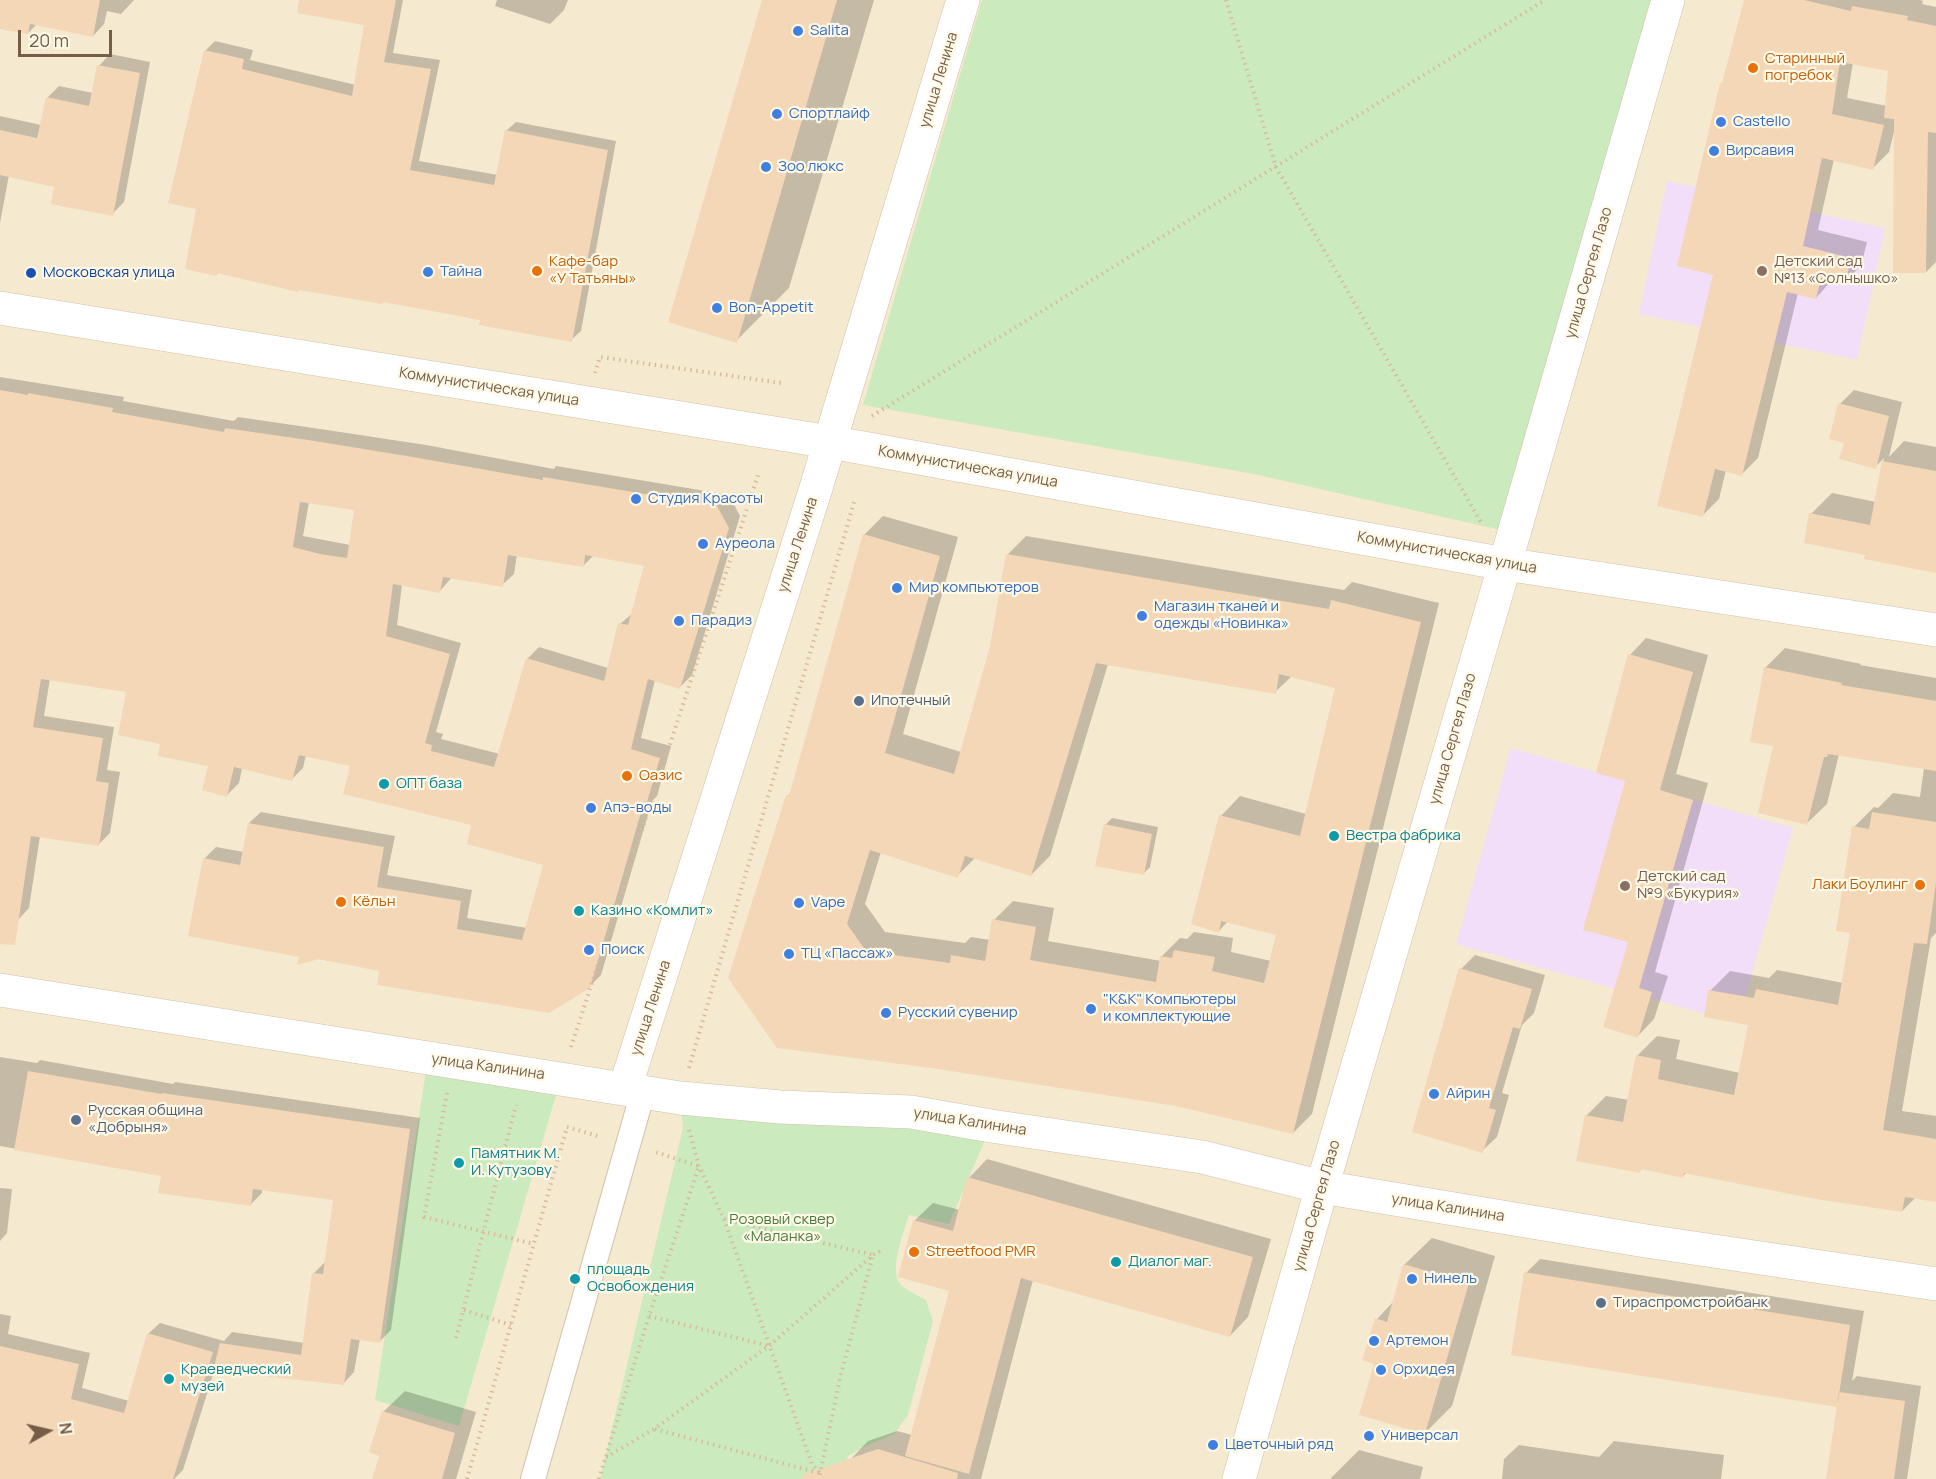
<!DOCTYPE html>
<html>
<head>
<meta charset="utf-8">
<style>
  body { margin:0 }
  #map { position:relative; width:1936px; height:1479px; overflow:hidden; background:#fdf6e1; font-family:Manrope,sans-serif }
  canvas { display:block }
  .north { position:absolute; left:18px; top:1401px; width:60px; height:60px; -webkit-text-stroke:4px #fff9e8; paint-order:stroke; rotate:82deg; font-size:16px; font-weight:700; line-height:24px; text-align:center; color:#755d47 }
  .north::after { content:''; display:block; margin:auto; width:21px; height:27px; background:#755d47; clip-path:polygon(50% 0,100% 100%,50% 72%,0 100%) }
  .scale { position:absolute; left:18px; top:30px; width:94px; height:27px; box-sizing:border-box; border:3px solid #755d47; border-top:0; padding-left:8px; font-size:18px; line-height:21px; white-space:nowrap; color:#755d47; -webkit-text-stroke:4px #fff9e8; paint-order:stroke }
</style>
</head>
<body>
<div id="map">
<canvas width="1936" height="1479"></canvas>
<div class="north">N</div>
<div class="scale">20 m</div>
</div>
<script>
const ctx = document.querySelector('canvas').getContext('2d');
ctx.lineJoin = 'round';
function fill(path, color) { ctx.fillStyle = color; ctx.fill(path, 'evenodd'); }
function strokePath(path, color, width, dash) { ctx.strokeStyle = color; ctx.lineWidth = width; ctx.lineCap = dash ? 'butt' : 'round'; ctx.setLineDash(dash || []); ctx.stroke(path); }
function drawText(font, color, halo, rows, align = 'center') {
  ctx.font = font + ' Manrope,sans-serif'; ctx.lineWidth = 4.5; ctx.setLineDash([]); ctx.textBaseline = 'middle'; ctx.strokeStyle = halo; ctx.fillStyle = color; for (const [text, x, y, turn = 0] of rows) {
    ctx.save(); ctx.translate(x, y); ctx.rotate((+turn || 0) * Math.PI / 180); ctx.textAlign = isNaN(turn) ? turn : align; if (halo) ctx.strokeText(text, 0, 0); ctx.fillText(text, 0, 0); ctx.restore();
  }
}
fill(new Path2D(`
  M0,0h1936v1479h-1936z`), '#f5e9cf');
fill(new Path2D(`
  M1667,181l218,47 -28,132 -218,-46z
  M1511,748l282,80 -55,195 -282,-79z`), '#f3def9');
fill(new Path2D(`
  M982,0h686l-154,533 -260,-59 -391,-69z
  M428,1058l133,20 -102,348 -84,-26z
  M680,1098l311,28 -42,98 -40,-9c-5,16 -21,57 -8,70 6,6 17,10 25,15l7,21 -25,94 -14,19 -26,11 -20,11 -6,23h-242l83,-351z`), '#cbebbf');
fill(new Path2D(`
  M0,0h134l-13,14 -14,-3 -3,13 -11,12 -56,-12 -9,9 -28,-5z
  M338,0h65l-10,53 47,7 -21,101 79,14 8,-44 10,-9 100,19 -35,190 -10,9 -89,-21 -263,-47 -3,3 -19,-67 8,-157 10,-10 38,9 -3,10 106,25 10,-61z
  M497,0h71l-4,10 -14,14 -55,-18z
  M764,0h110l-85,288 -53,53z
  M1745,0h175l3,1 -1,3 14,3v255l-10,10 -31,-144 -6,24 -16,16 -39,-9 -16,71 49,12 -6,24 -17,16 -11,-3 -17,19 -18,-5 -40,165 -16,16 -16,-4 -7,29 -16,16 22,-434zM1853,63l37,7 -3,36 -40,-8z
  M110,54l40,8 -26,140 -12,12 -56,-28 -47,-11 -9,48v-107l41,9 6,-27 12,-12 34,7 6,-27z
  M0,377l124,20 -1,4 111,20 4,-4 89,13 99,15 128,24 2,-3 173,29 11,21 -48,159 -12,12 -25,-7 -14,58 30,8 -14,50 -5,5 -51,174 -12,12 -208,-18 -81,-13 -96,-97 12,-12 28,5 5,-29 12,-11 134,24 -8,39 85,15 -5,28 60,10 18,-64 -72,-40 -121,-59 -46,-10 -3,13 -12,12 -49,-12 -3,15 -12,12 -17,-30 -48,-23 -34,-52 -78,-12 -6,38 70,11 -7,43 13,2 -10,61 -12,12 -58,-9 -11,72 -11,12 -18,-3zM309,502l47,7 -6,36 -47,-9zM517,554l67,11 10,-10 51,10 -12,48 -13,11 -12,44 -69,-21 -12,12 -27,95 -59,-15 2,-5 -7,-2 25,-89 -64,-18 5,-40 38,6 12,-14 50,8 12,-11z
  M1854,390l48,12 -13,55 15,-16 32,6v124l-69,-17 -56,-40 21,-21 44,9 8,-44 -9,9 -30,-25 -5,-38z
  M883,516l75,21 -55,197 58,18 30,-106 16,-91 19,-19 318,54 8,-8 87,21 -127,511 -19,19 -117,-28 -245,-38 -153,-21 10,-250 4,-5 72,-256zM1108,664l167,28 17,-16 45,11 -31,127 -66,-18 -19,20 -2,115 9,-10 50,13 -7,27 -40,-9 2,-14 -39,-6 -7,7 -7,-1 -19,19v4l-113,-20 6,-33 -41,-7 -19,19 -4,20 -19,-3 -6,6 -80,-11 -20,-28 16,-52 76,24 18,-18 56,17 19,-19z
  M1646,638l62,17 -32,119 32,9 -53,189 13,4 -14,43 -16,17 -8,-95 -3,-162 3,-124z
  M1785,648l76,16 -1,1 76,13v255l-5,5 -29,173 34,5v85l-20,-4 -14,14 -215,-39 -5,5 -39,-9 -4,3 -53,-55 20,-20 23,4 8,-44 20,-20 23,4 -4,19 64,14 10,-49 -40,-33 20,-20 39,7 8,-8 66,13 9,-51 2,-105 20,-20 4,1 15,-15 27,4 4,-29 -85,-14 -12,50 -20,19 -32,-78 -10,-77z
  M1112,818l46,9 -8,40 -7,7 -38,-49z
  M1475,955l70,20 -11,38 -12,12 -20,68 7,2 -12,42 -15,14 -21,-182z
  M0,1057l37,6 3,-3 133,24 2,-2 245,36 -29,212 -12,12 -19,-3 -6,33 -11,12 -127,-19 -33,105 -9,9h-174v-165l11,2 -3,18 82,19 -8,35 47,13 19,-67 12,-11 64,18 8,-9 72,11 10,-70 12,-12 8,-62 -72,-11v5l-12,12 -88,-31 -162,-28z
  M987,1159l284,80 -23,78 -18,19 -197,-56 -52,199h-136l5,-19 18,-19 29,-10 15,4 39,-145 -37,-69 19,-18 27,7 9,-32z
  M0,1188l12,1 -5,44 -7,8z
  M1432,1238l63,18 -43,150 -27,27 -49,-70 1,-44 17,-18 10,-36z
  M1540,1259l324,52 -12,70 5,-5 64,10 -14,93h-79l11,-76 -313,-130z
  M405,1391l71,21 -20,67h-82l7,-24 2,-43z
  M1614,1441l110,14 -3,24h-219l2,-20 15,-14 80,12z
  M1359,1450l64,17 -3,12h-90z`), '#0003');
fill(new Path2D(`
  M0,0h100l-7,37 -63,-13 -2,10 -28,-5z
  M299,0h97l-12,62 47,7 -21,101 84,15 11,-55 103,20 -36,192 -93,-17 1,-5 -97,-18 -1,2 -83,-14 -1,2 -81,-19v3l-32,-7 11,-60 -28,-6 36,-153 40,9 -2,10 110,27 12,-71 -67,-12z
  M762,0h75l-100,343 -69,-21z
  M1744,0h60l47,11 1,-5 56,10 -1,4 29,6v107l-8,-1 -2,141h-33l1,-154 -10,-1 4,-47 -48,-9 -8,52 52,11 -11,45 -51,-12 -19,88 48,12 -6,26 -24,-6 -5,21 -29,-7 -45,184 -27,-7 -12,48 -46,-11 56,-231 -36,-9 43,-183h2z
  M97,65l43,8 -27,143 -62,-12 3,-17 -54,-12v-45l37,8 9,-41 43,9z
  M0,390l28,5v-2l85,15 -1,4 112,20 1,-4 90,13 98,16 130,23v-3l174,29 12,22 -49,161 -32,-10 -17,70 29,9 -15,51h-3l-52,179 -41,25 -172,-28 2,-14 -60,-12 -22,6 2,-8 -111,-21 15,-78 37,7 8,-42 136,24 -7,40 84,14 -4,28 65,11 21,-75 -76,-21 4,-19 -128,-31 7,-28 -51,-11 -7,26 -58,-14 -7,30 -25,-7 6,-24 -50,-10 2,-12 -42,-9 8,-43 -85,-13 -8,48 70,11 -7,43 13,2 -10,63 -68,-10 -16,109 -15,-1zM300,502l54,8 -7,48 -27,-4 -27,-7zM508,555l76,12 1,-12 59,11 -16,59 -10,-2 -14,58 -78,-23 -32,109 -63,-16 1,-6 -7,-2 25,-89 -64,-18 7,-52 47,9 3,-16 60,10z
  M1838,403l51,13 -13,53 -37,-10 5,-16 -15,-4z
  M1882,461l54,10v102l-72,-14 1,-4 -61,-12 5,-30 61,12z
  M863,534l77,22 -55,197 69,21 36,-128 16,-92 323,55 2,-9 90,22 -128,512 -117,-28 -245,-38 -154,-20 -49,-70 58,-183 3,1zM1096,663l180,31 3,-20 56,14 -35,148 -81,-21 -28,109 28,9 2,-12 55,14 -12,48 -52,-12 3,-14 -41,-7 -2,8 -12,-2 -4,26 -126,-22 6,-33 -44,-8 -7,42 -34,-6 -1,8 -84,-12 -19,-27 23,-74 88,28 7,-22 66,20z
  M1628,654l65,18 -33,118 33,10 -54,188 13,4 -14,46 -35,-11 25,-85 -45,-12 42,-149 -29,-8z
  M1764,667l78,16 -1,2 95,16v70l-108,-17 -1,3h-3l-17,68 -49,-12 15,-67 -23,-4z
  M1872,812l64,10v61l-9,61 -13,-1 -31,187 53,9v63l-31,-5 -3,15 -86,-13 -132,-26 -1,5 -42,-9 -1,4 -64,-12 9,-46 38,7 13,-67 25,5 -3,19 76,16 14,-70 -44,-8 4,-27 46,8 2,-9 82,16 12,-72 -14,-2 16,-105 17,3z
  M1104,824l48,10 -8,41 -49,-9z
  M1459,968l73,21 -12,40 -7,-2 -24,81 7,2 -13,43 -71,-21z
  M28,1071l134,23v-1l248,36 -30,214 -29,-4 -7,46 -82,-9 -48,-9 6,-24 81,12 11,-82 11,1 10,-74 -80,-11 -2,17 -93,-13 3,-17 -147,-26z
  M967,1177l286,80 -23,80 -209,-59 -52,196 -64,-18 44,-165 -51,-14 15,-57 40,11z
  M1403,1264l66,19 -44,151 -66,-19 15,-51 -12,-4 13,-42 12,4z
  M1524,1272l326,53 -13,82 -326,-52z
  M147,1333l66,19 -40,127h-173v-133l79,18 -8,35 53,14z
  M1839,1392l66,9 -11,78h-68z
  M382,1411l73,22 -13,46h-70l7,-23 -10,-4z
  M878,1449l80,24 -1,6h-154l-1,-4z`), '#f4d7b7');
const pedestrian = new Path2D(`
  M533,1479l110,-387`);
const minor = new Path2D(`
  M1505,564l163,-564
  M0,990l680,108 100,9 131,5 80,14 211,31 120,30 324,54 290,43
  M625,1088l191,-600 147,-488`);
const tertiary = new Path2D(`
  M1239,1479l83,-292 183,-623`);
const secondary = new Path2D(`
  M0,308l830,134 675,122 431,66`);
strokePath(pedestrian, '#d1c1ab', 26);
strokePath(minor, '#d1c1ab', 34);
strokePath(tertiary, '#d1c1ab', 34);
strokePath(secondary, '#d4c1a7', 34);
strokePath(new Path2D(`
  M1226,0l50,167 206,357
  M595,373l5,-16 181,26
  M872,416l673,-416
  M571,1047l188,-575
  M689,1068l166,-569
  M447,1093l-23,124 110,27
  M689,1130l10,36 25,53 88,245 8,9
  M724,1219l149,36 -32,119 -22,105
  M464,1310l47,15
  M649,1316l120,30
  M456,1338l60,-233
  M655,1429l164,44
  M606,1457l48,-28 115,-83 104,-91 11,-6
  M467,1479l100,-352 34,10
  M599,1479l50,-163 50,-150 -44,-14`), '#d8bb9b', 4, [1.5, 4.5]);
strokePath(pedestrian, '#fff', 24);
strokePath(minor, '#fff', 33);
strokePath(tertiary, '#fff', 33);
strokePath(secondary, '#fff', 33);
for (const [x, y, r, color] of [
  [798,31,6,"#3f7fe0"],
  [1753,68,6,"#e8710a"],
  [777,114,6,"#3f7fe0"],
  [1721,122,6,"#3f7fe0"],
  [1714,151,6,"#3f7fe0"],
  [766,167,6,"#3f7fe0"],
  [537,271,6,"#e8710a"],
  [1762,271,6,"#8d6e63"],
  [428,272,6,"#3f7fe0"],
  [31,273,6,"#1a4fb4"],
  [717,308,6,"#3f7fe0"],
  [636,499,6,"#3f7fe0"],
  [703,544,6,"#3f7fe0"],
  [897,588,6,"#3f7fe0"],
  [1142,616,6,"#3f7fe0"],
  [679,621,6,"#3f7fe0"],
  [859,701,6,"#5c6f8a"],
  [627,776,6,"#e8710a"],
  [384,784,6,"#0f9aa8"],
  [591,808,6,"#3f7fe0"],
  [1334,836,6,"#0f9aa8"],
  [1920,885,6,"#e8710a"],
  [1625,886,6,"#8d6e63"],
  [341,902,6,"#e8710a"],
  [799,903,6,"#3f7fe0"],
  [579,911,6,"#0f9aa8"],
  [589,950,6,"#3f7fe0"],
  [789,954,6,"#3f7fe0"],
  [1091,1009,6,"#3f7fe0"],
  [886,1013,6,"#3f7fe0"],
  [1434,1094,6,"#3f7fe0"],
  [76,1120,6,"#5c6f8a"],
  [459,1163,6,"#0f9aa8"],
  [914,1252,6,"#e8710a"],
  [1116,1262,6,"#0f9aa8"],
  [575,1279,6,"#0f9aa8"],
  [1412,1279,6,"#3f7fe0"],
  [1601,1303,6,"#5c6f8a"],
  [1374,1341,6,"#3f7fe0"],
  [1381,1370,6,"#3f7fe0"],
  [169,1379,6,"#0f9aa8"],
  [1369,1436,6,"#3f7fe0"],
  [1213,1445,6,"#3f7fe0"]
]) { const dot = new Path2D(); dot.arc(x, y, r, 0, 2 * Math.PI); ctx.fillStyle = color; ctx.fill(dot); strokePath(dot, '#fff9e8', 2); }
drawText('15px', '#366cbe', '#fff9e8', [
  ["Salita",810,31],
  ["Спортлайф",789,114],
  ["Castello",1733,122],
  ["Вирсавия",1726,151],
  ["Зоо люкс",778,167],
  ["Тайна",440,272],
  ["Bon-Appetit",729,308],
  ["Студия Красоты",648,499],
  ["Ауреола",715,544],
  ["Мир компьютеров",909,588],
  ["Магазин тканей и",1154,607],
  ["одежды «Новинка»",1154,624],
  ["Парадиз",691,621],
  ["Апэ-воды",603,808],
  ["Vape",811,903],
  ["Поиск",601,950],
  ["ТЦ «Пассаж»",801,954],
  ["\"К&К\" Компьютеры",1103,1000],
  ["и комплектующие",1103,1017],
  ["Русский сувенир",898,1013],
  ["Айрин",1446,1094],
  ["Нинель",1424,1279],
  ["Артемон",1386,1341],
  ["Орхидея",1393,1370],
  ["Универсал",1381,1436],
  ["Цветочный ряд",1225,1445]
], 'left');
drawText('15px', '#c56008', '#fff9e8', [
  ["Старинный",1765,59],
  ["погребок",1765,76],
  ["Кафе-бар",549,262],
  ["«У Татьяны»",549,279],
  ["Оазис",639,776],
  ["Лаки Боулинг",1908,885,"right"],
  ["Кёльн",353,902],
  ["Streetfood PMR",926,1252]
], 'left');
drawText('15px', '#755d47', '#fff9e8', [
  ["улица Ленина",939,80,-73],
  ["улица Сергея Лазо",1589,273,-74],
  ["Коммунистическая улица",489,387,9],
  ["Коммунистическая улица",968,467,10],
  ["улица Ленина",798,545,-72],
  ["Коммунистическая улица",1447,553,10],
  ["улица Сергея Лазо",1453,739,-74],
  ["улица Ленина",651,1008,-72],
  ["улица Калинина",488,1067,8],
  ["улица Калинина",970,1122,9],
  ["улица Сергея Лазо",1317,1206,-74],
  ["улица Калинина",1448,1208,9]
]);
drawText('15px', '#785e54', '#fff9e8', [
  ["Детский сад",1774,262],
  ["№13 «Солнышко»",1774,279],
  ["Детский сад",1637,877],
  ["№9 «Букурия»",1637,894]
], 'left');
drawText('15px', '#164399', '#fff9e8', [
  ["Московская улица",43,273]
], 'left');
drawText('15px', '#4e5e75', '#fff9e8', [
  ["Ипотечный",871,701],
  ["Русская община",88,1111],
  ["«Добрыня»",88,1128],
  ["Тираспромстройбанк",1613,1303]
], 'left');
drawText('15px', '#0d838f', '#fff9e8', [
  ["ОПТ база",396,784],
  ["Вестра фабрика",1346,836],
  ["Казино «Комлит»",591,911],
  ["Памятник М.",471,1154],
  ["И. Кутузову",471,1171],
  ["Диалог маг.",1128,1262],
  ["площадь",587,1270],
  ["Освобождения",587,1287],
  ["Краеведческий",181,1370],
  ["музей",181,1387]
], 'left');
drawText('15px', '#497c3e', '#fff9e8', [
  ["Розовый сквер",782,1220],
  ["«Маланка»",782,1237]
]);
</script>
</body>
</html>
